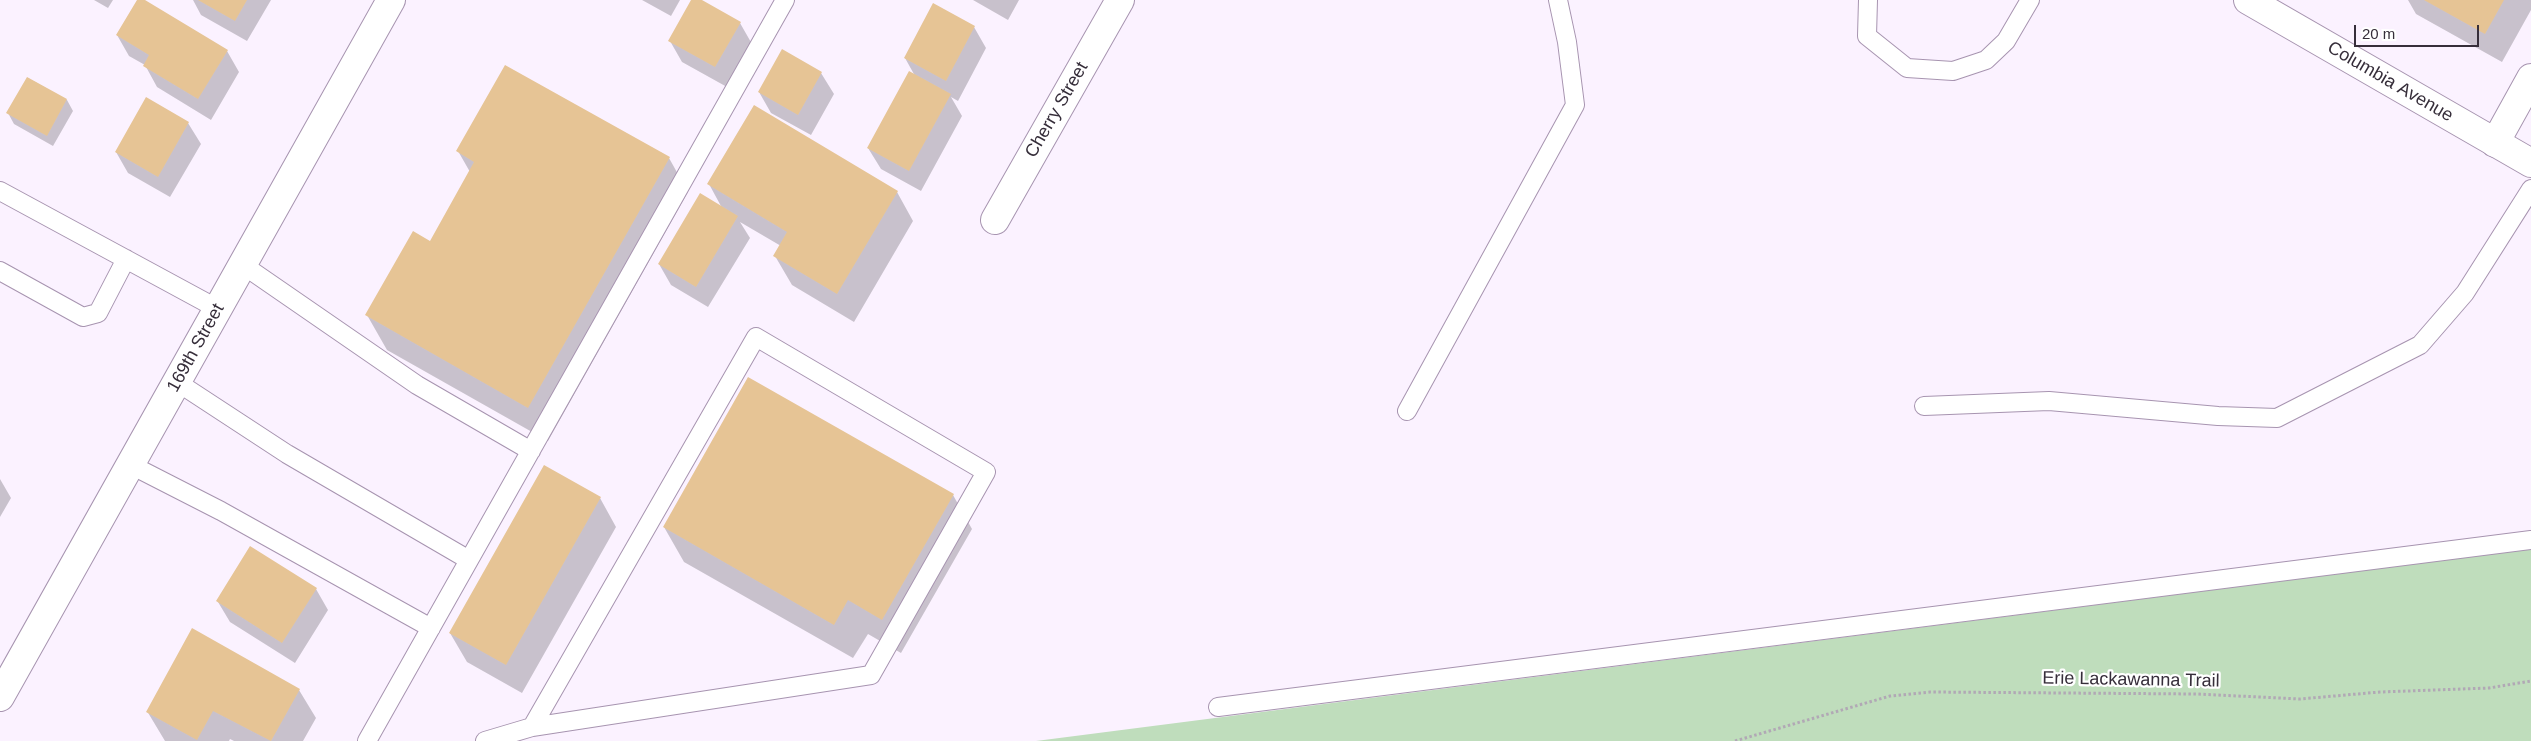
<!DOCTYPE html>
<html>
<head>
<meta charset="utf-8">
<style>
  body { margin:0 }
  #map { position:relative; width:2531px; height:741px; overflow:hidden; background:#fbf2ff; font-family:Arial,sans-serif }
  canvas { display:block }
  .scale { position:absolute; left:2354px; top:25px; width:125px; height:22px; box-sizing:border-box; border:2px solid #362e3a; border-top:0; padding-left:6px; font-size:15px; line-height:18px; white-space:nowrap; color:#362e3a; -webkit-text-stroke:4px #fff; paint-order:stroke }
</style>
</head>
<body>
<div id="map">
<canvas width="2531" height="741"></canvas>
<div class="scale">20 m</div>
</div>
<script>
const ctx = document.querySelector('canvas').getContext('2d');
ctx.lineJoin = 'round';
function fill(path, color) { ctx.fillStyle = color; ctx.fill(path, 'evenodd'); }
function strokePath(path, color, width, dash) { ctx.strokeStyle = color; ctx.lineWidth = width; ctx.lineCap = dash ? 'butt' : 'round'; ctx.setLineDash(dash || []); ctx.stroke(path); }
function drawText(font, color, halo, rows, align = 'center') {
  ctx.font = font + ' Arial,sans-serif'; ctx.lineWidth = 4.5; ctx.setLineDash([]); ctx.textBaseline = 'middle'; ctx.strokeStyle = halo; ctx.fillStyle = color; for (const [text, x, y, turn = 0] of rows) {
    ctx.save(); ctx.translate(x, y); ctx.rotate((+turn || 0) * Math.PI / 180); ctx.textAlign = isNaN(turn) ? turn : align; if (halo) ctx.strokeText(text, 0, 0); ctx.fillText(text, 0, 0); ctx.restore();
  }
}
fill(new Path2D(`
  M2531,549v192h-1495z`), '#bfddbc');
fill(new Path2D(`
  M94,0h19l-5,8z
  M138,0h5l84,51 12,21 -28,48 -54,-33 -12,-22 -16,-9 -12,-21z
  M193,0h78l-24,41 -46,-26z
  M642,0h38l-9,16z
  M693,0h6l41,23 12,21 -25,43 -45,-25 -12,-21z
  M973,0h46l-11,20z
  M2408,0h123v10l-29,52 -86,-48z
  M974,27l12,21 -28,53 -7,-4 11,19 -41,75 -40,-22 -13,-21 47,-72 -10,-18z
  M782,51l39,22 13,21 -23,41 -40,-22 -12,-21z
  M28,78l39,22 6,11 -20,35 -39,-22 -6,-11z
  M188,123l13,21 -31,53 -42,-24 -12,-21z
  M458,151l211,7 19,34 -140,249 -161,-91 -20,-35 64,-72 39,-71z
  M709,184l188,8 16,29 -59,101 -62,-37 -17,-29 6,-10 -41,-24 10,16 -42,69 -37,-22 -12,-21 63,-56z
  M0,479l11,19 -11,19z
  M953,495l19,34 -71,124 -33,-19 -15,24 -169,-96 -20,-35z
  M600,498l16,29 -94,166 -55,-31 -17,-29z
  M316,589l12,21 -33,53 -65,-41 -12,-20z
  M299,690l17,28 -13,23h-69l-4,-2 -1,2h-64l-18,-30z`), '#0003');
fill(new Path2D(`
  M137,0h8l83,50 -30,49 -55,-33 6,-11 -33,-20z
  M198,0h49l-12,21z
  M691,0h11l39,22 -26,45 -47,-26z
  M2424,0h80l-19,34z
  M933,3l42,23 -29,55 -42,-23z
  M782,49l40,23 -24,43 -40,-23z
  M505,65l165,92 -142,251 -163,-93 48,-84 17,10 44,-79 -18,-11z
  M909,71l42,23 -42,77 -42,-23z
  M27,77l40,22 -20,37 -41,-23z
  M146,97l43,25 -31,55 -43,-25z
  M754,105l144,86 -61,103 -64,-38 14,-24 -80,-48z
  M700,193l38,23 -42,71 -38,-23z
  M748,377l206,117 -72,126 -34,-20 -14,25 -171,-98z
  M544,465l57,32 -95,168 -57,-32z
  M250,546l67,42 -35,55 -66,-42z
  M192,628l108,61 -29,52 -58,-30 -16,29 -51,-28z`), '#e6c495');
const lane = new Path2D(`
  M1868,0l-1,36 40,32 46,3 33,-11 20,-19 24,-41
  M0,191l218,118
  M243,265l174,120 114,66
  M0,271l83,46 15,-4 28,-54
  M177,382l110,72 182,106
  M1924,406l125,-5 169,15 59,2 143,-73 45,-52 66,-104
  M1407,411l168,-306 -8,-63 -9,-42
  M131,465l90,46 210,117
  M1218,707l1313,-167
  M367,741l418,-741
  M485,741l47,-14 339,-52 115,-203 -230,-135 -224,390`);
const street = new Path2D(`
  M2495,143l36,-65
  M995,220l125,-220`);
const secondary = new Path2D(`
  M2248,0l283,163
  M0,697l391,-697`);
strokePath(lane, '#a794b0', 20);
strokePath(street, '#a794b0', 30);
strokePath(secondary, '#a794b0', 30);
strokePath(new Path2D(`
  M1735,741l155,-45 40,-4 267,2 103,5 80,-7 109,-4 42,-7`), '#b1a8b5', 3, [2.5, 2.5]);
strokePath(lane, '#fff', 18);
strokePath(street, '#fff', 28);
strokePath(secondary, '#fff', 28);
drawText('18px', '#362e3a', '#fff', [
  ["Columbia Avenue",2390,82,30],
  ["Cherry Street",1057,110,-60],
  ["169th Street",196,348,-61],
  ["Erie Lackawanna Trail",2131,680,1]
]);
</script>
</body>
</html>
